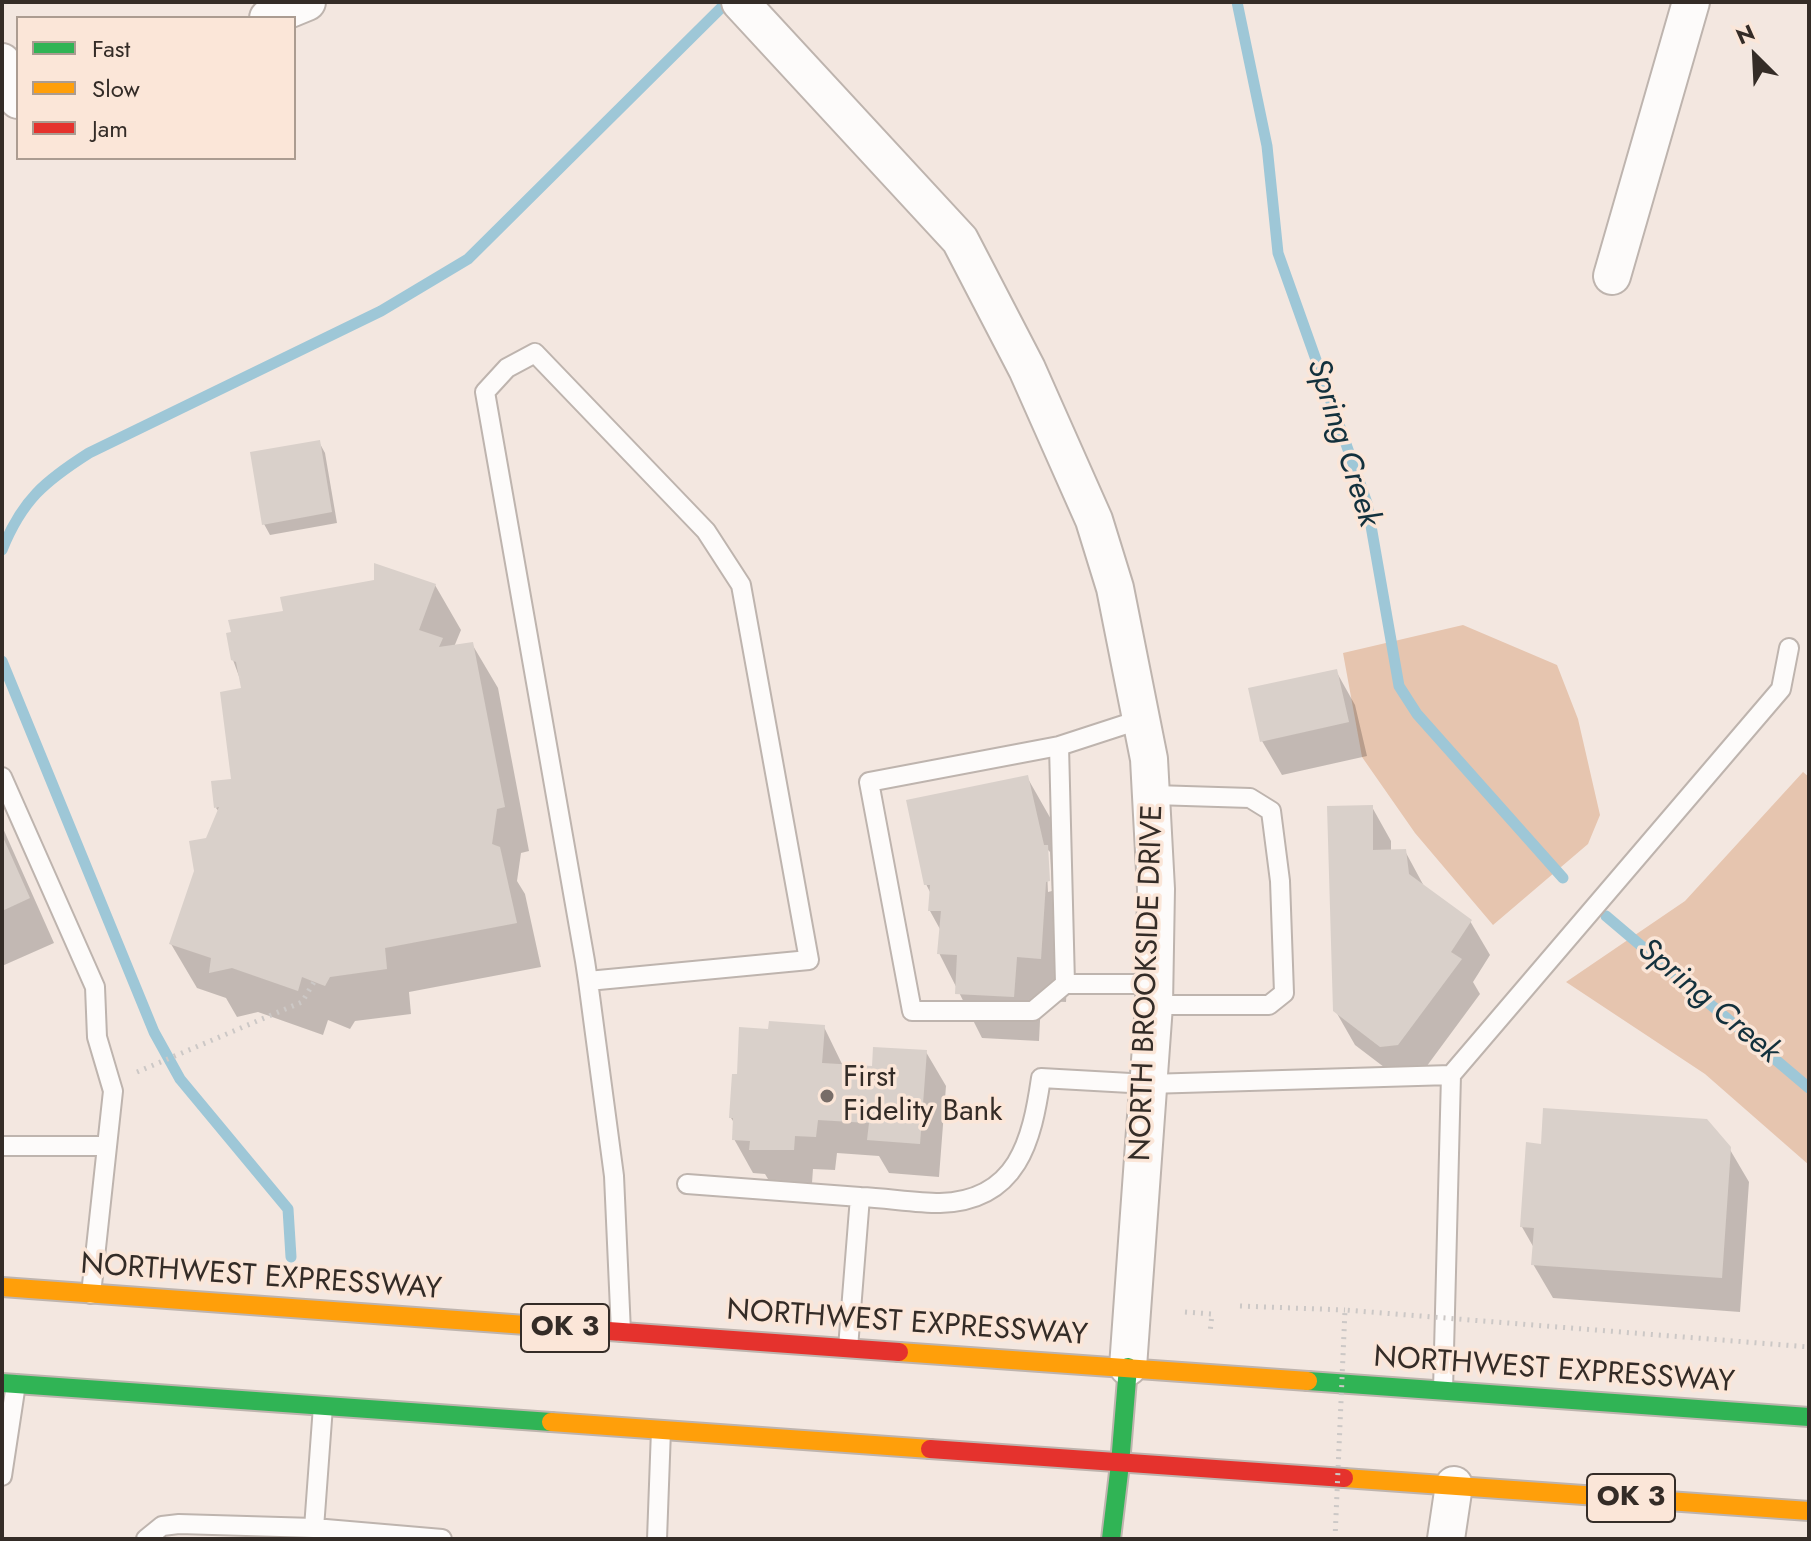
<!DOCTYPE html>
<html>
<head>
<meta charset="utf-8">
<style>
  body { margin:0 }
  #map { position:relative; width:1811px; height:1541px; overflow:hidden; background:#f3e7e0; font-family:Jost,sans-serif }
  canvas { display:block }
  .frame { position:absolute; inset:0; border:4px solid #342c27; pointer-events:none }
  .legend { position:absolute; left:16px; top:16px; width:280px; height:144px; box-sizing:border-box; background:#fbe6d8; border:2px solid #ab9c91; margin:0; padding:10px 14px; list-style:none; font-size:24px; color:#342c27 }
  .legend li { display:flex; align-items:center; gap:16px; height:40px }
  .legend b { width:40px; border:2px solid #ab9c91 }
  .north { position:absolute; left:1715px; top:16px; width:80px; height:80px; -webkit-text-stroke:6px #fbe6d8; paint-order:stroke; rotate:336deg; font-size:22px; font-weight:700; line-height:32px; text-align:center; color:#342c27 }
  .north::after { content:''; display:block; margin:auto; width:28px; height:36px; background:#342c27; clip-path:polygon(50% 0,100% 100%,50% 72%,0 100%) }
</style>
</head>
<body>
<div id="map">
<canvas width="1811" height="1541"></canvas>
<div class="frame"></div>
<ul class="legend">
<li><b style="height:10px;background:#30b455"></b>Fast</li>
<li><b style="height:10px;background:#ff9f0a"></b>Slow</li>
<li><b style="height:10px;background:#e5322d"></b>Jam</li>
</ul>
<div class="north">N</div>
</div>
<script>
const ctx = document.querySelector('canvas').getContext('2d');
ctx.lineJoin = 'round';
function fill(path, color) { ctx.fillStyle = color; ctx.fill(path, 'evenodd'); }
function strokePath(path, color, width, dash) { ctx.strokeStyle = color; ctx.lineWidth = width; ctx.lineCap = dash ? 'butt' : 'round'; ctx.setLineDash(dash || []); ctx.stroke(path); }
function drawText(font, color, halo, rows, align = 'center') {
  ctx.font = font + ' Jost,sans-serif'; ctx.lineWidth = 7; ctx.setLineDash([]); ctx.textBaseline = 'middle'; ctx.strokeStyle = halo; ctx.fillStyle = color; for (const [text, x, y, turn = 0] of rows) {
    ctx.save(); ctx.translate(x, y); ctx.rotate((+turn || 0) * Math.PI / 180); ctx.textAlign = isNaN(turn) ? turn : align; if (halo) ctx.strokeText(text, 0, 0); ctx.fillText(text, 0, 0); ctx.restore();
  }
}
fill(new Path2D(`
  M1463,625l94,40 21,54 22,96 -12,29 -95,81 -78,-92 -53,-76 -19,-104z
  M1803,772l6,5v388l-104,-91 -139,-92 119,-81z`), '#e6c5af');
fill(new Path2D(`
  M319,442l6,11 12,70 -67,12 -6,-11z
  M435,585l26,45 -7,17 18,-3 26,44 31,163 -8,2 -4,28 8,13 16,73 -132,25 2,22 -56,7 -5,8 -22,-9 -5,15 -65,-23 -21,5 -11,-19 -29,-10 -26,-44 48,-132 -3,-4 17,-28 11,-90 -11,-30z
  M1336,671l19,34 12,51 -85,19 -20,-34z
  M1027,777l25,44 14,60 6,11 2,34h-4l-4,76 -25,-1 -2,40 -57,-3 -43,-85 2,-22 -11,-20 1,-17 -5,-10zM1046,848l4,4 2,39 -4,1z
  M1372,807l19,34v10h14l20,37 45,33 20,34 -17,27 7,12 -62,84 -17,2 -46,-35 -20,-35z
  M2,826l52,117 -52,23z
  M824,1027l19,39 31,3 52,-17 20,34 -7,91 -50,-4 -10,-17 -42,-3 -2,17 -22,-1 -1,14 -41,1 -6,-10 -12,-1 -19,-34 1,-15 -4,-6 8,-42 31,-44z
  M1543,1146l186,2 20,34 -9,130 -187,-14 -20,-34 1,-16 -12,-21z`), '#0003');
strokePath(new Path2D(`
  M1237,2l30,144 11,107 89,250 32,183 18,28 146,164
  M2,550c20,-50 43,-69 87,-97l292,-142 87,-52 259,-257
  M2,661l152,371 26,47 108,130 3,48
  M1606,916l203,172`), '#9ec7d7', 11);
fill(new Path2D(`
  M320,440l12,72 -70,13 -12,-73z
  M374,563l62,21 -17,46 24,8 -4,9 34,-5 32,165 -8,2 -5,35 8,3 17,76 -132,25 2,21 -57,8 -5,9 -23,-9 -4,14 -66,-23 -23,5 2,-15 -42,-14 25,-73 -5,-30 17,-3 13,-31 -5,1 -3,-27 20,-2 -11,-87 21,-4 -5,-26 -5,-2 -5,-27 5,-1 -3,-12 55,-9 -3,-14 94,-17z
  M1337,669l12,53 -89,20 -12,-54z
  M1028,775l16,70h4l2,36 -4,1 -5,77 -24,-2 -3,40 -59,-3 2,-39 -20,-1 4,-43h-13l2,-26h-6l-18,-85z
  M1373,805v45l33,-1 3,25 63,46 -21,32 11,7 -64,86 -18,2 -47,-36 -6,-205z
  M2,835l28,63 -28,13z
  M769,1021l56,4 -3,38 50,3 1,-19 54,3 -7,94 -53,-4 2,-17 -51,-3 -2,17 -21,-1 -1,14h-45l1,-9 -18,-1 1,-22h-4l3,-44h5l2,-47 29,2z
  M1543,1108l164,11 24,28 -9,131 -191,-13 3,-37 -14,-1 6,-85 15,2z`), '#d9d0ca');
const lane = new Path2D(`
  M1142,719l-83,27 -190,36 43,229h121l32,-27h89
  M1059,746l6,238
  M2,777l93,210 2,50 16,54 -22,203
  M588,981l221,-21 -68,-375 -35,-54 -171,-178 -28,15 -22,24 100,569 3,20 26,195 7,156
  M1154,1005h115l15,-12 -4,-112 -9,-70 -21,-13 -96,-3
  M2,1146h103
  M687,1184l173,13 -12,151
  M860,1197c27,1 54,6 80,6 78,-2 92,-63 101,-125l107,6 303,-9 330,-386 8,-41
  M1443,1390l8,-315
  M323,1406l-9,122 128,11
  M2,1476l14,-92
  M146,1539l16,-13 17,-2 135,4
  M657,1539l4,-109`);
const street = new Path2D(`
  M740,2l220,238 67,129 67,151 21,68 34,171 7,130 -2,116 -26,362
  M268,18l39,-16
  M2,62l16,38
  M1612,276l79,-274
  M1446,1539l8,-54`);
const fast = new Path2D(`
  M1308,1381l501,36
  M2,1383l549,39
  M1120,1464l8,-97
  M1111,1539l9,-75`);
const slow = new Path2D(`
  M2,1287l565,41
  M899,1352l409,29
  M551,1422l379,27
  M1344,1478l465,33`);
const jam = new Path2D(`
  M567,1328l332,24
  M930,1449l414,29`);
strokePath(lane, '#beb4ae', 22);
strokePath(street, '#beb4ae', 40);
strokePath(fast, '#beb4ae', 22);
strokePath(slow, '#beb4ae', 22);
strokePath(jam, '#beb4ae', 22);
strokePath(new Path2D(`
  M137,1072l165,-70 12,-20
  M1240,1306l105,4
  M1185,1312l27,2 -2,19`), '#ccc8c6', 5, [2, 6]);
strokePath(lane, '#fdfbfa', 18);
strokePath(street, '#fdfbfa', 36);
strokePath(fast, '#30b455', 18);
strokePath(slow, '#ff9f0a', 18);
strokePath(jam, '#e5322d', 18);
strokePath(new Path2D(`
  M1335,1539l10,-229 464,37`), '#ccc8c6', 5, [2, 6]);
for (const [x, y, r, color] of [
  [827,1096,8,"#776d68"]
]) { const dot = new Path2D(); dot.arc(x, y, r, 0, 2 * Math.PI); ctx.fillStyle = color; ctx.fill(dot); strokePath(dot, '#fbe6d8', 3); }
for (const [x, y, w] of [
  [565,1328,88],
  [1631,1498,88]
]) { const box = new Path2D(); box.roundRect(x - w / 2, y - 24, w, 48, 6); ctx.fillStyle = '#fbe6d8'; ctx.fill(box); strokePath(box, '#342c27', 2); }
drawText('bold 28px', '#342c27', null, [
  ["OK 3",565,1328],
  ["OK 3",1631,1498]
]);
drawText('30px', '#342c27', '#fbe6d8', [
  ["NORTH BROOKSIDE DRIVE",1148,983,-88],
  ["NORTHWEST EXPRESSWAY",261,1278,4],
  ["NORTHWEST EXPRESSWAY",907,1324,4],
  ["NORTHWEST EXPRESSWAY",1554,1371,4]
]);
drawText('30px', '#342c27', '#fbe6d8', [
  ["First",843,1079],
  ["Fidelity Bank",843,1113]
], 'left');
drawText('italic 32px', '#13313d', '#fbe6d8', [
  ["Spring Creek",1342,443,72],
  ["Spring Creek",1708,1002,40]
]);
</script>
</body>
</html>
